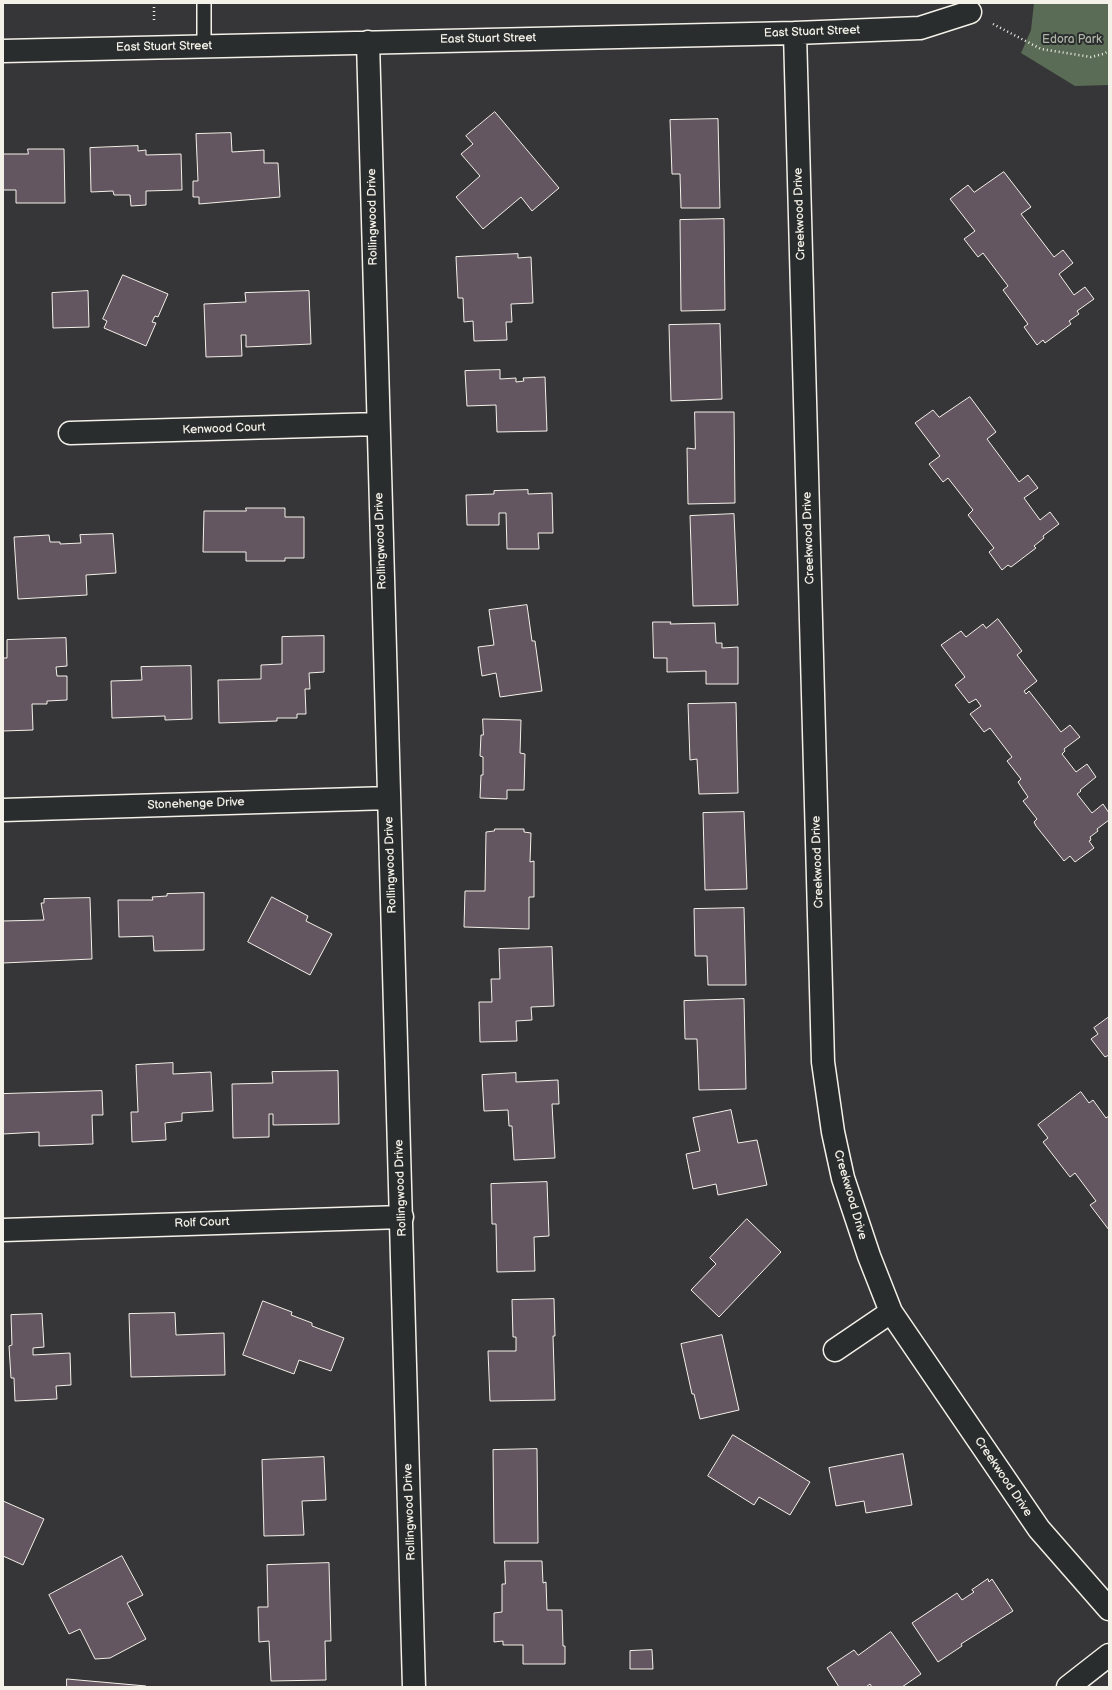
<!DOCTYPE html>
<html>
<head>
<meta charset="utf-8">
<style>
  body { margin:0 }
  #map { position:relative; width:1112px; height:1690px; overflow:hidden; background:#363538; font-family:"Balsamiq Sans",sans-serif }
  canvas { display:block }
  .frame { position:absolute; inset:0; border:4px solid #f4f1e8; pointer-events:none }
</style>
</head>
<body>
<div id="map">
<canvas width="1112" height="1690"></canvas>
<div class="frame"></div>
</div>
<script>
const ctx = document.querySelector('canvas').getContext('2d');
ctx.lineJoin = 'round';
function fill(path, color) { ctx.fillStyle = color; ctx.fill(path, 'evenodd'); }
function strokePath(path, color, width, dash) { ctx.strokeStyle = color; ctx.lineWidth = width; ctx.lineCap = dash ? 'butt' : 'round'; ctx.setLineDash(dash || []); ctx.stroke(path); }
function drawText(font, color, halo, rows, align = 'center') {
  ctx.font = font + ' "Balsamiq Sans",sans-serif'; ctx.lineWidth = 4; ctx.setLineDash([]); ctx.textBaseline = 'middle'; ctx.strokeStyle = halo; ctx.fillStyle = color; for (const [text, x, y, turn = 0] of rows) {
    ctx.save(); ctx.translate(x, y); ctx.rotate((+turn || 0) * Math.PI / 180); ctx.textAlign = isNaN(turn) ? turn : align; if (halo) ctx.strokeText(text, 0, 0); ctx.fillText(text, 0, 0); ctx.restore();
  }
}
fill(new Path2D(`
  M1034,3h75v82l-34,1 -54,-33 10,-23z`), '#5a6c56');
const building = new Path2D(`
  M495,112l64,76 -27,23 -11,-14 -38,32 -27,-32 24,-21 -19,-22 12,-10 -7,-8z
  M718,119l2,89h-39l-1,-34h-8l-2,-54z
  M231,133l1,19 32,-2v13h14l2,34 -81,7v-7h-6v-16h5l-2,-47z
  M138,146v5l8,-1v5l35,-1 1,36 -36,1v14l-15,1 -1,-11h-16l-1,-4 -22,1 -1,-44z
  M28,149h36l1,54h-49v-13h-13v-36h25z
  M1004,172l27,35 -10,7 33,43 9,-7 10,13 -14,11 15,21 11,-8 9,12 -17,12 2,3 -10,7 2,3 -26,19 -2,-3 -6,5 -13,-18 4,-3 -25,-34 5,-4 -25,-33 -5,4 -14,-18 11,-8 -25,-32 18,-14 6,7z
  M724,219l1,91 -44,1 -1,-91z
  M518,254v4l13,-1 2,46 -22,1 1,18h-6l1,18 -33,1 -1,-20 -9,1 -1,-24h-5l-2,-41z
  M123,275l45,19 -10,23 -3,-1 -3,6 4,1 -10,23 -42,-18 3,-7 -4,-2z
  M88,291l1,36 -36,1 -1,-35z
  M309,291l2,53 -65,3v-12h-5l1,21 -36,1 -2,-53 42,-2 -1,-9z
  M720,324l2,75 -51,2 -2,-76z
  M500,370v9l16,-1v4l8,-1 -1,-3 22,-1 2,54 -50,1 -1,-27 -29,1 -2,-35z
  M970,397l26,35 -9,7 32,43 9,-7 10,13 -14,10 16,22 10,-8 9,12 -16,12 1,2 -10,8 2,2 -25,19 -3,-2 -6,5 -13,-18 5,-4 -26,-33 5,-5 -25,-32 -5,4 -14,-18 11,-8 -25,-33 18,-13 6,7z
  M695,412h39l1,91 -47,1 -1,-56 8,1z
  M528,490v4l24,-1 1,40h-15l1,16h-32l-1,-36h-7v12h-32l-1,-30 28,-1v-3z
  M246,508h39v9h19v41h-19v3h-39v-9h-43l1,-41h42z
  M734,514l4,91 -45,1 -3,-90z
  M113,534l3,39 -30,2 1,20 -69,4 -4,-62 35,-2 1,7h10v2l21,-1 -1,-8z
  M527,605l5,36h3l7,50 -42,6 -4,-24 -14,3 -4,-29 16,-2 -5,-35z
  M998,619l24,32 -5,4 20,26 -13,10 2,3 3,-3 32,41 9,-7 10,12 -16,12 1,2 -3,3 14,18 11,-8 9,13 -16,13 1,1 -4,3 15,19 11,-9 6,9v7l-12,9 1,2 -8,6 1,3 -2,1 5,7 -19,14 -5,-6 -6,5 -28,-35 -2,-4 3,-3 -14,-18 5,-4 -10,-15 3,-3 -14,-18 5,-4 -22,-29 -6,4 -14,-18 11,-8 -5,-7 -7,4 -14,-18 10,-8 -24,-32 20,-14 5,6 17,-13 3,4z
  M653,622h18l-1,2 45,-1 1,20h6v5l16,-1v37h-32v-13l-39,1v-14h-13z
  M324,636v36l-15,1 1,16h-5l1,25h-9v4h-20v3l-58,2 -1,-43 43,-1v-14l21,-1v-27z
  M66,638l1,28 -11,1 1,9h10v24l-20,1v3h-15l1,26 -30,1v-73h4v-18z
  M191,666l1,53 -27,1v-4l-53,2 -1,-37 31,-1 -1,-13z
  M736,703l2,90 -39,1 -2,-35 -7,1 -2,-56z
  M483,719l38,1 -1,33 5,1 -1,36h-17v9l-27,-1 1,-23h2v-18l-3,-1 1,-21h2z
  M744,812l3,77 -42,1 -2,-77z
  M495,829h29v3l7,1 -1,29 4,-1v36h-5v32l-65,-2 1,-36h20l1,-59 8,-1z
  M204,893v57l-50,1 -1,-15 -34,1 -1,-37h35l-1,-3 15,-1v-2z
  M272,897l36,19 -2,5 26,13 -22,41 -62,-33z
  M90,898l2,61 -89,4v-42l41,-1 -3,-17h3v-4z
  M744,908l2,77h-38l-1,-29h-12l-1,-47z
  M552,947l2,59 -23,1 1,13 -16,1 1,20 -37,1 -1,-40h13l-1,-23h9l-1,-30z
  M744,999l2,90 -47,1 -2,-51h-12l-1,-38z
  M1109,1017v38l-4,2 -14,-18 7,-5 -4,-6z
  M173,1063v11l38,-2 2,39 -31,2v8l-17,2 1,17 -34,2 -1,-30h7l-2,-47z
  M338,1071l1,53 -66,1v-11h-4v23l-36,1 -1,-54 41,-1 -1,-11z
  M516,1073v9l42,-2 1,24h-7l3,54 -41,2 -2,-34h-3l-1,-16 -24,1 -2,-36z
  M102,1091l1,24h-11l1,29 -54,2v-14l-36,2v-40z
  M1081,1092l8,11 4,-3 13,18 3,-2v114l-19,-25 6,-4 -21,-28 -5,4 -27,-35 5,-4 -10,-13z
  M731,1110l7,33 19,-3 10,45 -49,10 -2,-11 -23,5 -7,-35 14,-3 -7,-33z
  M547,1182l2,54 -15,1 1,34 -38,1 -1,-48h-4l-1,-40z
  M747,1219l34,33 -62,65 -28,-27 25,-26 -6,-6z
  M554,1299l1,37h-2l2,64 -65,1 -2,-50h28v-14h-3l-1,-37z
  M263,1301l29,11 -1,3 21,8v3l32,12 -13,33 -32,-11 -5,14 -51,-19z
  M175,1313l1,22 48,-2 1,42 -94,2 -2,-63z
  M42,1314l2,33 -11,1v7l37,-2 1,32 -15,1 1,13 -42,2 -1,-23h-3l-2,-32 3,-1 -1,-30z
  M722,1335l17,75 -39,9 -6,-25h-2l-11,-50z
  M733,1435l77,47 -20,33 -31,-18 -5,8 -46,-29z
  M537,1449l1,94h-44l-1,-93z
  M903,1454l9,51 -46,8 -2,-12 -28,5 -7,-38z
  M324,1457l2,43 -24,1 2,34 -40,1 -2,-76z
  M3,1501l41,18 -21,46 -20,-9z
  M122,1556l21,39 -16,8 19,36 -36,19 -15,1 -15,-30 -11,5 -20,-39z
  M505,1561h37l1,22 3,-1 1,28h15l1,36h2v18h-42v-19h-20v-4l-9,1v-29l8,-1v-28h3z
  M329,1563l2,78h-6l1,39 -55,1 -2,-40 -10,1 -1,-35h10l-1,-42z
  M988,1579l1,3 3,-3 21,32 -52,33 1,2 -24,16 -26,-39 45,-30 5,7 12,-8 -2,-2z
  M891,1632l30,42 -19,13h-30l-2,-3 -4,3h-27l-12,-19 27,-18 4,5z
  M652,1650l1,19h-23v-18z
  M67,1679l79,7v1h-79z`);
fill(building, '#645661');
strokePath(building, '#f4f1e8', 1);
const lane = new Path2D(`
  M204,46v-43`);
const street = new Path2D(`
  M795,33l28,1029 10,70 10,46 26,78 22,56 148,217 70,80
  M368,42l46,1645
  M3,51l792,-18 125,-5 50,-16
  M70,433l308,-9
  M3,810l386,-12
  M3,1230l399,-13
  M835,1350l56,-38
  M1068,1687l41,-32`);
strokePath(lane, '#f4f1e8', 16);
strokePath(street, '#f4f1e8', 25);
strokePath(new Path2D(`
  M154,3v17
  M993,24l48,25 50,8 12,-3 6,-3`), '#f4f1e8', 2.5, [1, 3]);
strokePath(lane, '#2a2d2e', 13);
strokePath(street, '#2a2d2e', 22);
drawText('12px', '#f4f1e8', '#2a2d2e', [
  ["East Stuart Street",812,32,-2],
  ["East Stuart Street",488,39,-1],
  ["East Stuart Street",164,47,-1],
  ["Creekwood Drive",800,214,-92],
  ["Rollingwood Drive",373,217,-91],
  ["Kenwood Court",224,429,-2],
  ["Creekwood Drive",809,538,-92],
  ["Rollingwood Drive",381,541,-92],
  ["Stonehenge Drive",196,804,-2],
  ["Creekwood Drive",818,862,-92],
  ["Rollingwood Drive",391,865,-92],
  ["Rollingwood Drive",401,1188,-92],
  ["Creekwood Drive",850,1195,74],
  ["Rolf Court",202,1223,-2],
  ["Creekwood Drive",1003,1477,56],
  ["Rollingwood Drive",410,1512,-92]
]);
drawText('12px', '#afb5a6', '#2a2d2e', [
  ["Edora Park",1072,40]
]);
</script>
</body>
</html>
